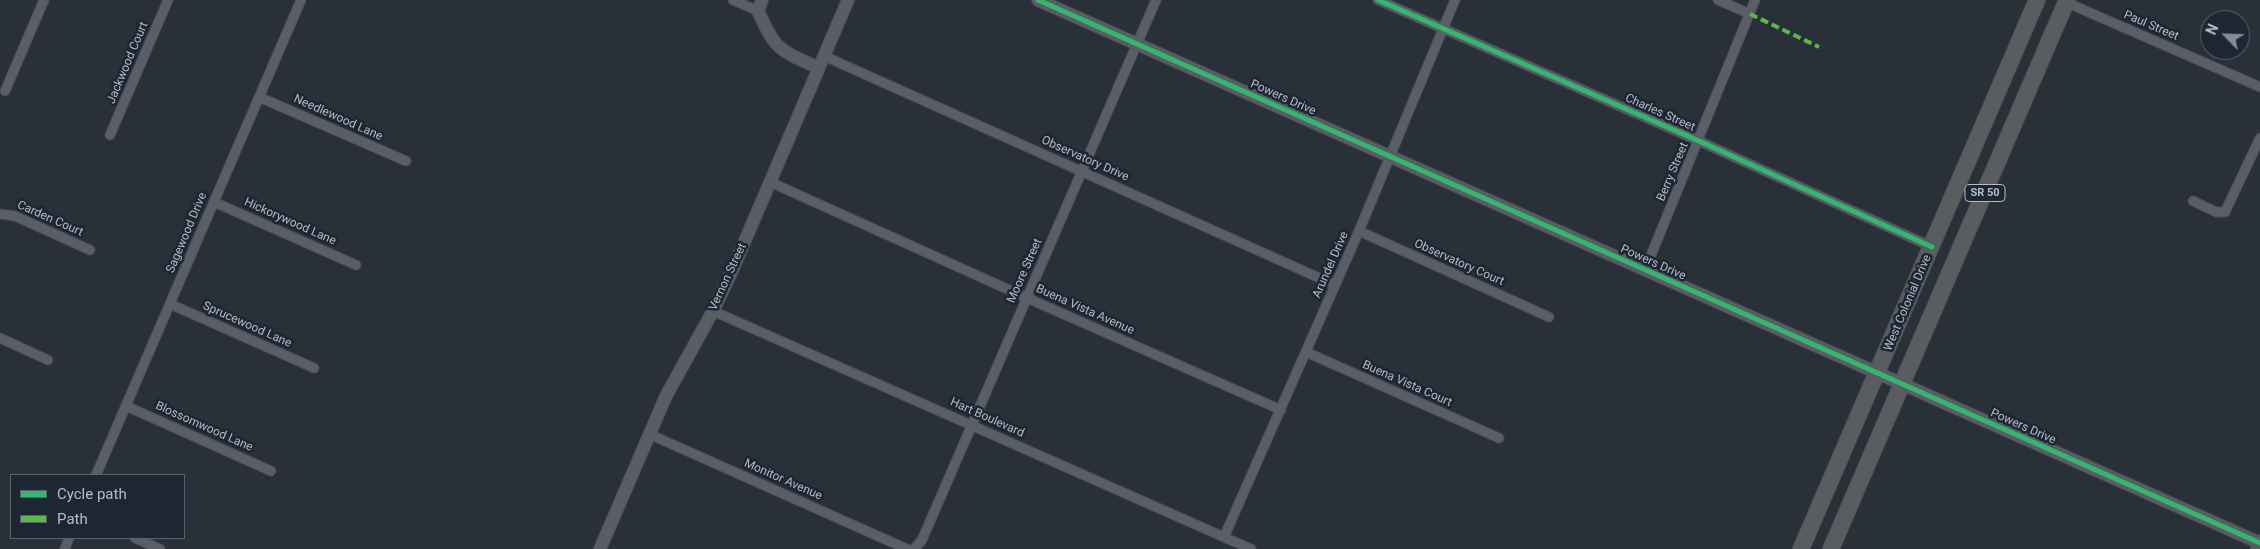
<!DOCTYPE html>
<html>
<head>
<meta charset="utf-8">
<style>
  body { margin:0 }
  #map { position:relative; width:2260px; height:549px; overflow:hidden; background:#2a3038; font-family:Roboto,sans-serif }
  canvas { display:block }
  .legend { position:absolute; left:10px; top:474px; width:175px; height:65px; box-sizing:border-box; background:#1d2633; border:1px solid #59626f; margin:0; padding:6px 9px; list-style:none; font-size:15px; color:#b4bcc9 }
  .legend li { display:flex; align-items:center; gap:10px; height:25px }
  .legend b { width:25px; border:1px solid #59626f }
  .north { position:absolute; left:2200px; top:10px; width:50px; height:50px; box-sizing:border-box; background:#1d2633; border:1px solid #59626f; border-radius:50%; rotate:294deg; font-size:14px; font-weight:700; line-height:20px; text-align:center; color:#b4bcc9 }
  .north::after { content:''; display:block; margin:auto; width:18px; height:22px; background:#848b96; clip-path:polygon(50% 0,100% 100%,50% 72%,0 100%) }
</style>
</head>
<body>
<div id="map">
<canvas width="2260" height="549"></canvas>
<ul class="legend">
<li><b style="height:6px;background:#33b770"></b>Cycle path</li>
<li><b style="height:6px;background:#58b947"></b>Path</li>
</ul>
<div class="north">N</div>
</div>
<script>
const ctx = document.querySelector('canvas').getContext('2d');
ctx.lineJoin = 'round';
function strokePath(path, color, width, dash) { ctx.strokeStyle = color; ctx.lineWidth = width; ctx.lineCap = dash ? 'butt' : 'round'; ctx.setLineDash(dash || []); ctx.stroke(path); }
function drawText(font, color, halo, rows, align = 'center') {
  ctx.font = font + ' Roboto,sans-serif'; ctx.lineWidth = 5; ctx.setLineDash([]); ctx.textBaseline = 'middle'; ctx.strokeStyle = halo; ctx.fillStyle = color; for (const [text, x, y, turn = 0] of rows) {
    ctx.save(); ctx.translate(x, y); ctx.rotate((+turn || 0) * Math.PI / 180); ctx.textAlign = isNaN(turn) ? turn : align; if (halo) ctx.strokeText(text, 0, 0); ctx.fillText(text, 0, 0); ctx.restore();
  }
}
const street = new Path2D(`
  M733,0l25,11
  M1378,0l321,141 233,106
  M1718,0l32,14
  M2063,1l197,86
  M824,56l511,229
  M5,91l39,-91
  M259,97l147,64
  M110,135l58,-135
  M770,182l257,116 254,112
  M2193,201l23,11h9l35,-74
  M214,202l142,63
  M0,214l15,2 75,34
  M1359,231l190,86
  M1645,270l110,-270
  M170,304l144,64
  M713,311l538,238
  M0,338l48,22
  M1306,352l193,86
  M126,406l145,65
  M649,434l258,115
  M96,475l205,-475
  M1224,537l135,-306 96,-231
  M135,538l25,11
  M65,549l4,-11
  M914,549l8,-9 234,-540`);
const secondary = new Path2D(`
  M762,0l-4,11c18,40 21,39 61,57
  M1038,0l1222,543
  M600,549l66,-153 47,-85 19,-40 116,-271`);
const highway = new Path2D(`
  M1801,549l236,-549
  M1831,549l236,-549
  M2259,549l1,-6`);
strokePath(street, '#484c53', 11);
strokePath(secondary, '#484c53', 14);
strokePath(highway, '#474c53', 18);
strokePath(street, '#5a5e66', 9);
strokePath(secondary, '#595d64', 12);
strokePath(highway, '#5a5d60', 16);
strokePath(new Path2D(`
  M1750,14l69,33`), '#58b947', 4, [8, 4]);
strokePath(new Path2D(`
  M1038,0l1222,543
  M1378,0l321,141 233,106`), '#33b770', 5);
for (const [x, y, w] of [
  [1985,193,40]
]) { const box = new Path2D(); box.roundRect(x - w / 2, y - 8.5, w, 17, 4); ctx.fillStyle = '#1d2633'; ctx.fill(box); strokePath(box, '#b4bcc9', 1); }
drawText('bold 11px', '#b4bcc9', null, [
  ["SR 50",1985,193]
]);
drawText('12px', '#b4bcc9', '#1d2633', [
  ["Paul Street",2151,26,23],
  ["Jackwood Court",128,63,-67],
  ["Powers Drive",1283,98,24],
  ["Charles Street",1660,113,24],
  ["Needlewood Lane",338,118,24],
  ["Observatory Drive",1085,159,24],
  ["Berry Street",1673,172,-67],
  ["Carden Court",50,219,24],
  ["Hickorywood Lane",290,222,24],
  ["Sagewood Drive",187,233,-67],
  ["Observatory Court",1459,263,24],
  ["Powers Drive",1653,263,24],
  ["Arundel Drive",1331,265,-66],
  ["Moore Street",1025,271,-66],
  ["Vernon Street",728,277,-65],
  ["West Colonial Drive",1908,303,-67],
  ["Buena Vista Avenue",1085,310,24],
  ["Sprucewood Lane",247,325,24],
  ["Buena Vista Court",1407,384,24],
  ["Hart Boulevard",987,418,24],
  ["Blossomwood Lane",204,427,24],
  ["Powers Drive",2023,427,24],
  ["Monitor Avenue",783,480,24]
]);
</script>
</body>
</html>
